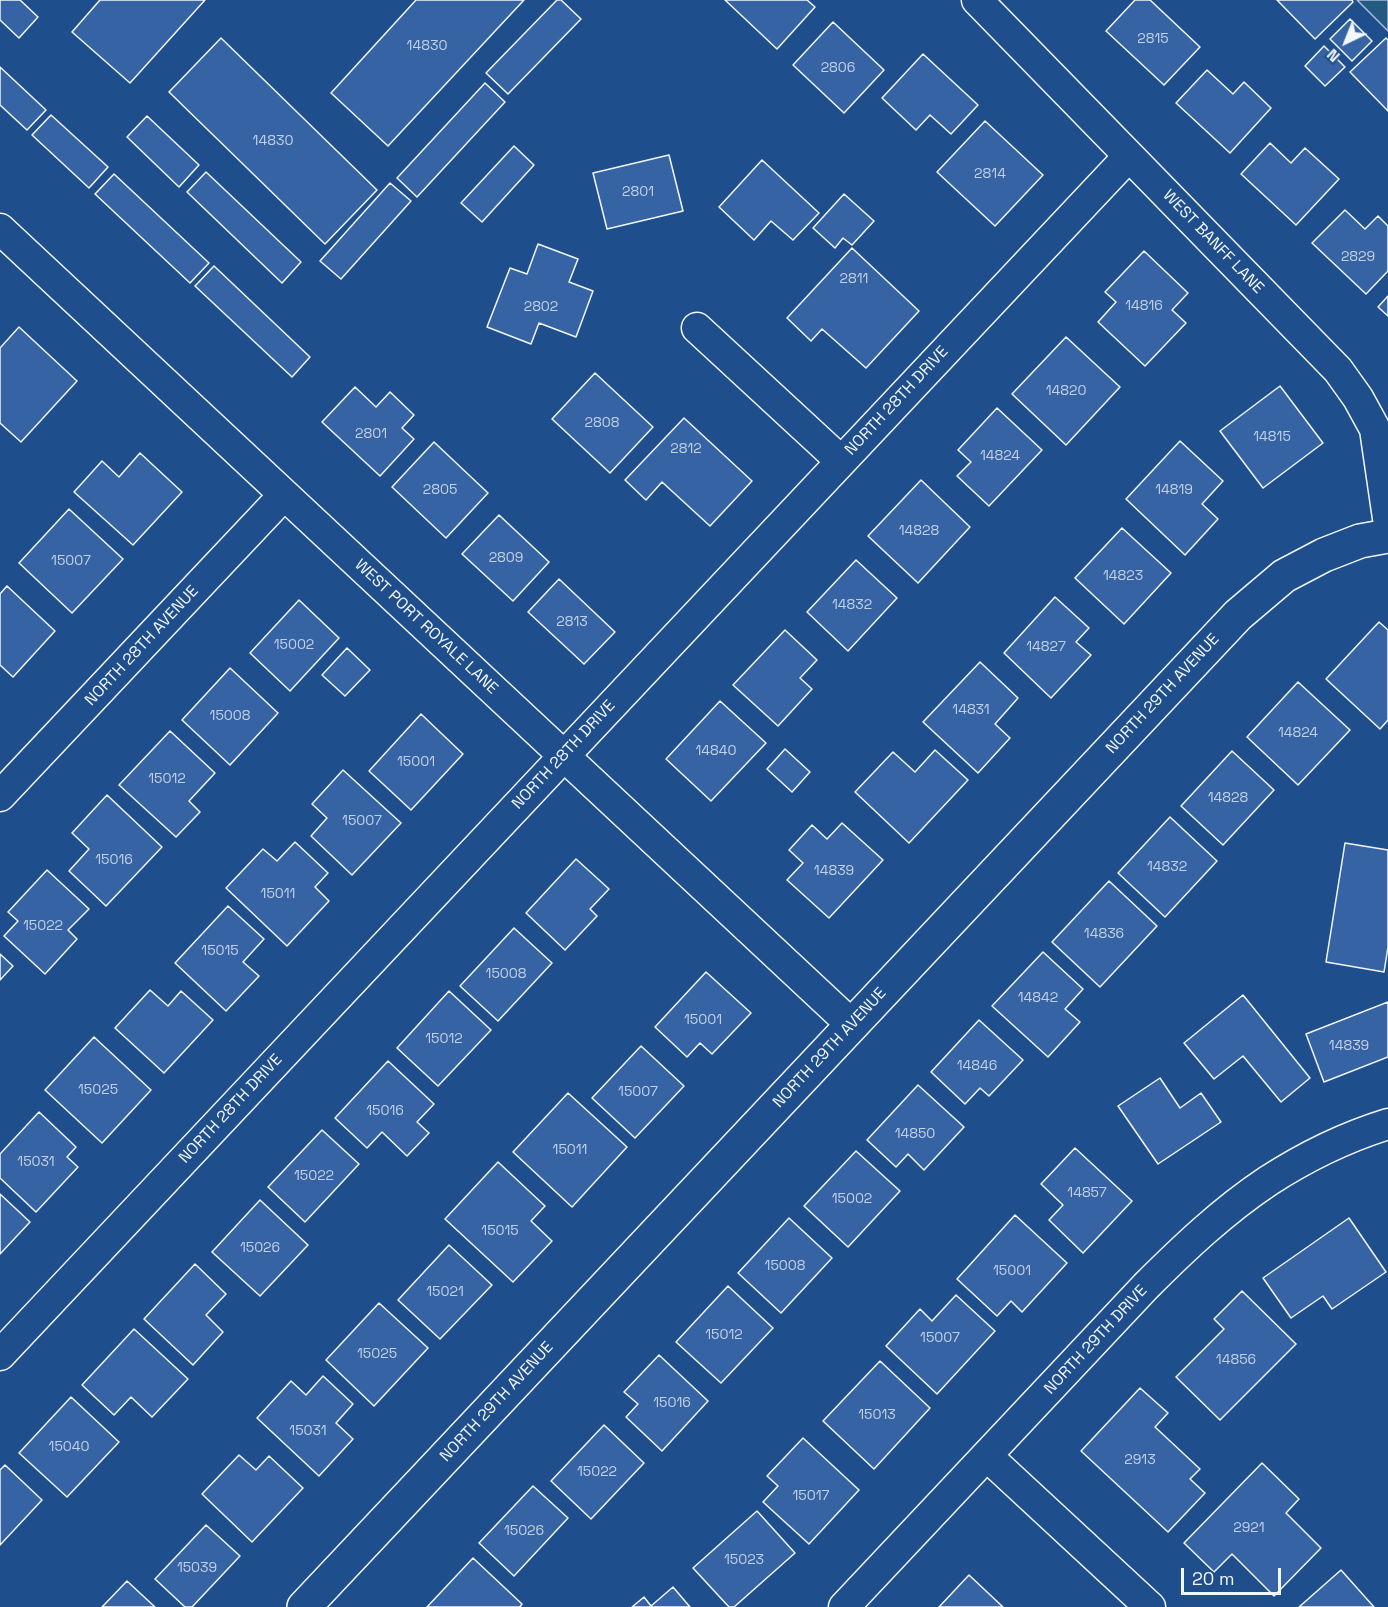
<!DOCTYPE html>
<html>
<head>
<meta charset="utf-8">
<style>
  body { margin:0 }
  #map { position:relative; width:1388px; height:1607px; overflow:hidden; background:#1f4e8c; font-family:"Space Grotesk",sans-serif }
  canvas { display:block }
  .north { position:absolute; left:1316px; top:12px; width:60px; height:60px; -webkit-text-stroke:4px #1f4e8c; paint-order:stroke; rotate:223deg; font-size:16px; font-weight:700; line-height:24px; text-align:center; color:#f2f6ff }
  .north::after { content:''; display:block; margin:auto; width:21px; height:27px; background:#f2f6ff; clip-path:polygon(50% 0,100% 100%,50% 72%,0 100%) }
  .scale { position:absolute; left:1181px; top:1568px; width:100px; height:27px; box-sizing:border-box; border:3px solid #f2f6ff; border-top:0; padding-left:8px; font-size:18px; line-height:21px; white-space:nowrap; color:#f2f6ff; -webkit-text-stroke:4px #1f4e8c; paint-order:stroke }
</style>
</head>
<body>
<div id="map">
<canvas width="1388" height="1607"></canvas>
<div class="north">N</div>
<div class="scale">20 m</div>
</div>
<script>
const ctx = document.querySelector('canvas').getContext('2d');
ctx.lineJoin = 'round';
function fill(path, color) { ctx.fillStyle = color; ctx.fill(path, 'evenodd'); }
function strokePath(path, color, width, dash) { ctx.strokeStyle = color; ctx.lineWidth = width; ctx.lineCap = dash ? 'butt' : 'round'; ctx.setLineDash(dash || []); ctx.stroke(path); }
function drawText(font, color, halo, rows, align = 'center') {
  ctx.font = font + ' "Space Grotesk",sans-serif'; ctx.lineWidth = 4.5; ctx.setLineDash([]); ctx.textBaseline = 'middle'; ctx.strokeStyle = halo; ctx.fillStyle = color; for (const [text, x, y, turn = 0] of rows) {
    ctx.save(); ctx.translate(x, y); ctx.rotate((+turn || 0) * Math.PI / 180); ctx.textAlign = isNaN(turn) ? turn : align; if (halo) ctx.strokeText(text, 0, 0); ctx.fillText(text, 0, 0); ctx.restore();
  }
}
const green = new Path2D(`
  M1357,0h31v31z`);
fill(green, '#245a82');
strokePath(green, '#a8bbd7', 1.5);
const building = new Path2D(`
  M0,0h20l18,17 -19,21 -19,-18z
  M100,0h105l-75,83 -58,-51z
  M416,0h108l-136,146 -57,-53z
  M557,0h4l20,19 -73,75 -22,-21z
  M725,0h82l8,7 -38,42z
  M1135,0h15l50,47 -36,38 -58,-54z
  M1277,0h75l1,2 -38,37z
  M1350,19l22,22 -20,20 -22,-22z
  M833,22l51,48 -40,43 -51,-48z
  M221,38l156,152 -52,54 -156,-152z
  M1386,38l2,2v71l-38,-39z
  M1324,46l21,21 -20,19 -20,-20z
  M923,54l55,51 -27,29 -21,-19 -14,15 -34,-32z
  M0,67l46,43 -19,20 -27,-25z
  M1207,70l26,24 11,-12 27,26 -41,45 -54,-50z
  M485,83l20,19 -88,95 -20,-19z
  M51,115l57,52 -19,21 -57,-53z
  M147,116l52,49 -20,22 -52,-50z
  M985,121l58,54 -48,51 -58,-54z
  M1270,143l21,20 14,-15 34,31 -43,46 -55,-51z
  M514,146l20,19 -52,57 -21,-19z
  M669,155l14,56 -76,18 -14,-56z
  M762,160l57,53 -26,27 -22,-19 -17,19 -35,-33z
  M206,172l95,90 -19,21 -95,-91z
  M114,174l95,89 -19,20 -95,-89z
  M390,183l21,18 -70,78 -21,-18z
  M844,194l30,27 -22,24 -9,-7 -8,10 -22,-20z
  M1345,210l20,19 13,-13 10,10v45l-22,23 -54,-51z
  M538,244l40,15 -9,23 24,9 -17,46 -37,-14 -8,21 -44,-17 23,-59 17,6z
  M852,248l67,63 -53,57 -44,-39 -11,12 -24,-23z
  M1144,251l44,42 -16,17 14,13 -41,43 -47,-44 18,-20 -11,-10z
  M214,266l96,91 -18,20 -97,-91z
  M1388,296v20l-10,-9z
  M19,327l58,54 -56,61 -21,-19v-75z
  M1066,337l54,50 -54,58 -54,-51z
  M595,373l58,54 -43,46 -58,-54z
  M1280,386l43,57 -60,45 -43,-57z
  M355,387l21,20 14,-15 24,23 -12,13 12,11 -34,37 -58,-54z
  M997,408l45,42 -53,56 -32,-30 14,-14 -13,-12z
  M684,418l68,63 -42,45 -48,-44 -16,18 -21,-20z
  M1180,441l43,40 -21,23 16,15 -33,36 -59,-56z
  M434,442l54,51 -42,45 -54,-51z
  M140,453l42,39 -49,53 -59,-53 28,-31 17,16z
  M921,480l49,47 -52,56 -50,-47z
  M69,509l54,50 -51,54 -53,-50z
  M499,515l50,47 -36,39 -51,-47z
  M1122,528l49,45 -47,51 -49,-46z
  M856,560l41,38 -49,53 -41,-39z
  M559,579l56,53 -31,32 -56,-52z
  M7,586l48,45 -42,46 -13,-12v-71z
  M1055,597l34,31 -13,14 15,13 -40,43 -47,-45z
  M299,600l40,38 -49,53 -40,-38z
  M1379,622l9,8v90l-8,9 -54,-50z
  M785,630l32,30 -17,18 12,11 -34,37 -45,-41z
  M347,648l23,22 -25,26 -23,-21z
  M980,662l38,36 -23,26 15,14 -32,35 -55,-51z
  M230,668l48,45 -48,52 -48,-45z
  M1298,682l52,48 -52,55 -51,-48z
  M720,701l46,42 -55,58 -45,-42z
  M421,714l42,40 -52,56 -42,-39z
  M170,731l45,42 -26,28 11,11 -24,25 -57,-52z
  M785,749l25,23 -18,20 -25,-23z
  M935,750l33,30 -59,63 -54,-51 38,-40 22,20z
  M1232,751l42,39 -51,55 -42,-39z
  M343,770l58,53 -49,52 -41,-39 16,-18 -15,-14z
  M107,795l55,52 -56,59 -37,-35 20,-22 -17,-16z
  M1170,817l47,44 -52,56 -47,-44z
  M842,823l41,37 -54,58 -42,-38 16,-17 -14,-13 23,-25 15,14z
  M295,842l33,31 -13,14 14,14 -42,45 -61,-58 37,-39 14,12z
  M1345,843l43,7v97l-4,25 -58,-10z
  M576,859l33,30 -19,20 7,7 -32,34 -39,-37z
  M47,870l42,39 -21,21 9,9 -32,35 -41,-38 14,-15 -10,-9z
  M1109,881l48,45 -57,61 -48,-45z
  M228,906l36,33 -21,23 16,14 -33,35 -51,-48z
  M514,928l38,35 -54,58 -38,-35z
  M1043,952l40,37 -18,20 15,13 -32,35 -56,-51z
  M0,954l13,12 -13,14z
  M706,972l45,41 -39,41 -12,-11 -13,14 -32,-30z
  M150,990l18,16 13,-15 32,29 -49,53 -49,-45z
  M449,991l42,39 -53,56 -41,-38z
  M1243,995l67,83 -29,24 -38,-46 -29,23 -30,-36z
  M1388,1002v55l-64,25 -18,-48z
  M979,1020l44,40 -34,36 -9,-8 -15,16 -34,-32z
  M94,1037l57,53 -49,53 -57,-53z
  M641,1046l43,40 -49,52 -43,-40z
  M388,1061l46,43 -17,18 12,11 -22,23 -25,-24 -15,16 -32,-30z
  M1160,1078l20,30 21,-15 20,29 -63,42 -40,-58z
  M918,1085l46,42 -40,43 -16,-16 -12,13 -29,-27z
  M568,1093l59,54 -55,60 -59,-55z
  M39,1112l37,35 -9,10 11,10 -42,45 -36,-34v-24z
  M322,1130l37,34 -54,58 -37,-35z
  M1075,1148l57,53 -49,52 -34,-33 14,-15 -22,-21z
  M856,1151l44,40 -52,56 -44,-41z
  M498,1162l47,44 -14,15 21,20 -39,41 -68,-63z
  M0,1194l30,28 -30,32z
  M260,1200l48,45 -48,51 -48,-44z
  M1015,1215l52,48 -45,49 -11,-11 -14,15 -40,-37z
  M789,1218l43,40 -51,55 -43,-40z
  M1349,1218l37,54 -54,37 -9,-13 -32,22 -28,-40z
  M449,1245l43,40 -52,54 -42,-39z
  M195,1264l31,30 -20,21 17,17 -30,33 -49,-46z
  M728,1286l45,42 -52,55 -45,-41z
  M1242,1291l54,53 -76,76 -44,-43 48,-48 -10,-10z
  M956,1295l39,36 -58,63 -51,-48 34,-37 12,12z
  M379,1303l49,45 -54,58 -48,-46z
  M134,1329l54,50 -36,38 -21,-20 -17,18 -32,-30z
  M659,1355l49,46 -46,50 -36,-34 12,-13 -14,-12z
  M880,1361l50,47 -56,61 -51,-48z
  M323,1376l30,28 -17,19 17,16 -34,37 -62,-58 34,-37 15,14z
  M1140,1388l28,25 -13,14 45,42 -10,10 15,14 -37,39 -87,-81z
  M71,1397l48,45 -52,55 -48,-44z
  M604,1425l40,38 -53,56 -40,-38z
  M803,1438l56,52 -50,54 -46,-42 15,-16 -11,-10z
  M239,1455l17,15 13,-14 34,32 -51,54 -50,-48z
  M1262,1463l37,36 -13,14 35,35 -47,48 -42,-42 -18,18 -30,-29z
  M5,1465l37,35 -42,45v-75z
  M533,1486l35,32 -54,58 -35,-33z
  M757,1511l38,42 -61,54h-5l-36,-39z
  M206,1525l34,31 -48,51h-7l-30,-28z
  M473,1558l49,46 -2,3h-93z
  M1341,1570l33,37h-75z
  M969,1575l34,32h-64z
  M127,1581l28,26h-53z
  M673,1587l17,20h-58l12,-10 7,9z`);
fill(building, '#3563a3');
strokePath(building, '#f2f6ff', 1.5);
const street = new Path2D(`
  M977,0l361,370 20,28 17,31 13,89
  M0,229l852,796
  M697,328l144,133
  M0,796l284,-301
  M0,1355l1129,-1199
  M987,1456l163,151
  M844,1607l302,-321c38,-38 77,-75 122,-105 37,-24 78,-44 120,-57`);
const secondary = new Path2D(`
  M304,1607l934,-992 46,-39 40,-21 36,-14 28,-5`);
strokePath(street, '#f2f6ff', 33);
strokePath(secondary, '#f2f6ff', 36);
strokePath(street, '#1f4e8c', 30);
strokePath(secondary, '#1f4e8c', 33);
drawText('14px', '#c3d1e8', null, [
  ["2815",1153,39],
  ["14830",427,46],
  ["2806",838,68],
  ["14830",273,141],
  ["2814",990,174],
  ["2801",638,192],
  ["2829",1358,257],
  ["2811",854,279],
  ["14816",1144,306],
  ["2802",541,307],
  ["14820",1066,391],
  ["2808",602,423],
  ["2801",371,434],
  ["14815",1272,437],
  ["2812",686,449],
  ["14824",1000,456],
  ["2805",440,490],
  ["14819",1174,490],
  ["14828",919,531],
  ["2809",506,558],
  ["15007",71,561],
  ["14823",1123,576],
  ["14832",852,605],
  ["2813",572,622],
  ["15002",294,645],
  ["14827",1046,647],
  ["14831",971,710],
  ["15008",230,716],
  ["14824",1298,733],
  ["14840",716,751],
  ["15001",416,762],
  ["15012",167,779],
  ["14828",1228,798],
  ["15007",362,821],
  ["15016",114,860],
  ["14832",1167,867],
  ["14839",834,871],
  ["15011",278,894],
  ["15022",43,926],
  ["14836",1104,934],
  ["15015",220,951],
  ["15008",506,974],
  ["14842",1038,998],
  ["15001",703,1020],
  ["15012",444,1039],
  ["14839",1349,1046],
  ["14846",977,1066],
  ["15025",98,1090],
  ["15007",638,1092],
  ["15016",385,1111],
  ["14850",915,1134],
  ["15011",570,1150],
  ["15031",36,1162],
  ["15022",314,1176],
  ["14857",1087,1193],
  ["15002",852,1199],
  ["15015",500,1231],
  ["15026",260,1248],
  ["15008",785,1266],
  ["15001",1012,1271],
  ["15021",445,1292],
  ["15012",724,1335],
  ["15007",940,1338],
  ["15025",377,1354],
  ["14856",1236,1360],
  ["15016",672,1403],
  ["15013",877,1415],
  ["15031",308,1431],
  ["15040",69,1447],
  ["2913",1140,1460],
  ["15022",597,1472],
  ["15017",811,1496],
  ["2921",1249,1528],
  ["15026",524,1531],
  ["15023",744,1560],
  ["15039",197,1568]
]);
drawText('16px', '#f2f6ff', '#1f4e8c', [
  ["WEST BANFF LANE",1213,242,46],
  ["NORTH 28TH DRIVE",897,401,-47],
  ["WEST PORT ROYALE LANE",426,627,43],
  ["NORTH 28TH AVENUE",142,646,-47],
  ["NORTH 29TH AVENUE",1163,694,-47],
  ["NORTH 28TH DRIVE",564,755,-47],
  ["NORTH 29TH AVENUE",830,1048,-47],
  ["NORTH 28TH DRIVE",231,1109,-47],
  ["NORTH 29TH DRIVE",1096,1340,-47],
  ["NORTH 29TH AVENUE",497,1402,-47]
]);
</script>
</body>
</html>
